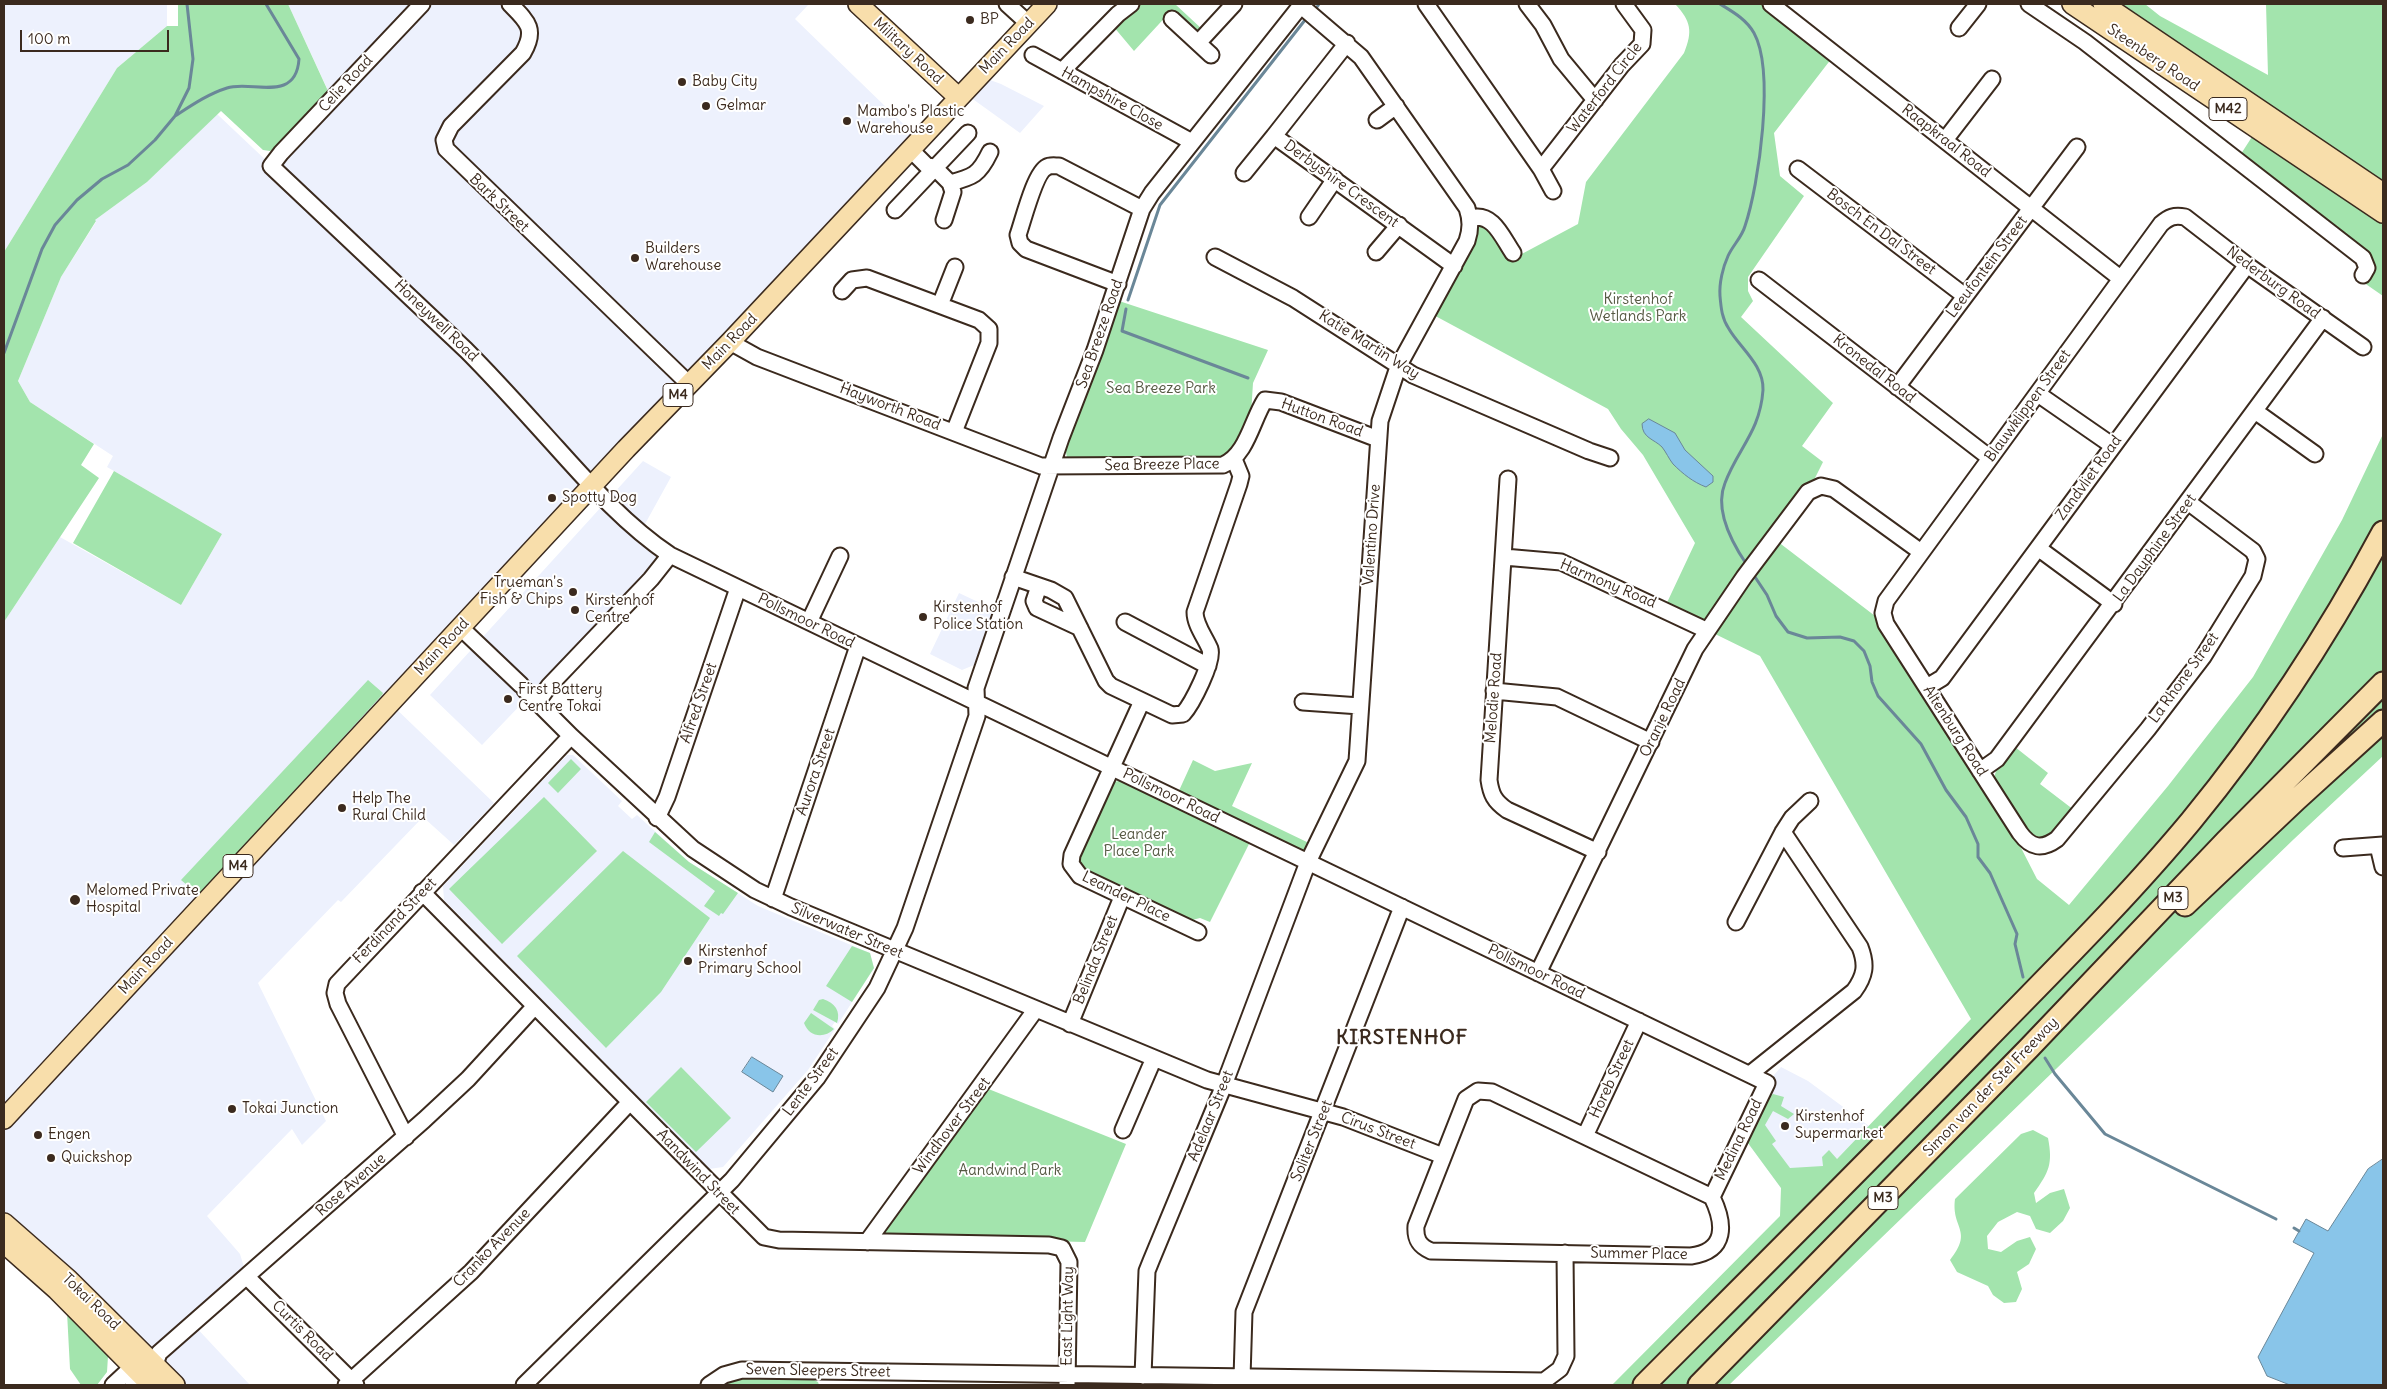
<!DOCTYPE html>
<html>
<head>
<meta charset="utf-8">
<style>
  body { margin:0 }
  #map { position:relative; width:2387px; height:1389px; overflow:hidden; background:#fff; font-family:Delius,sans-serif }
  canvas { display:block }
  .frame { position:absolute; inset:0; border:5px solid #3b2a1e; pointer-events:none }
  .scale { position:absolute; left:20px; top:30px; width:149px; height:22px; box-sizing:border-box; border:2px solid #3b2a1e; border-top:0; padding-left:6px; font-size:15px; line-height:18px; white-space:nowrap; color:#3b2a1e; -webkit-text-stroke:4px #fff; paint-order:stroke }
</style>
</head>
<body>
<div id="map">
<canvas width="2387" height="1389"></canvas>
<div class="frame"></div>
<div class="scale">100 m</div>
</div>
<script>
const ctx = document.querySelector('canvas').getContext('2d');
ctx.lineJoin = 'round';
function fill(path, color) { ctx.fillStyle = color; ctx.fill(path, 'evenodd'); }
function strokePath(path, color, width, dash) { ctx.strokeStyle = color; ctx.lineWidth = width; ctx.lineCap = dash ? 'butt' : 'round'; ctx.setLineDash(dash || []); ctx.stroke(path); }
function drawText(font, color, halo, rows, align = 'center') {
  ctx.font = font + ' Delius,sans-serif'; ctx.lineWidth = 4; ctx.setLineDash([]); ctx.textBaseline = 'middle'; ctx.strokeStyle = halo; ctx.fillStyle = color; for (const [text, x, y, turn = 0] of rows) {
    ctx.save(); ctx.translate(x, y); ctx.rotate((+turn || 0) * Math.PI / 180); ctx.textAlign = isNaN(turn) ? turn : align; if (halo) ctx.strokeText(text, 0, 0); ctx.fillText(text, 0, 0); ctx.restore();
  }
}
fill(new Path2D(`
  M4,4h163v22l-50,42 -113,184z
  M288,4h521l-14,15 124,120 -529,564 104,100 -40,42 -31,-28 -82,85 -3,-2 -80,83 68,138 -24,24 -10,-16 -85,87 33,38 7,23 -54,47 57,61h-75l-171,-162v-601l56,-85 121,68 41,-71 -115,-67 6,-11 -83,-54 -12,-21 43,-104 35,-55 -1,-2 52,-38 70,-68 54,51 61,-66z
  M979,76l22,8 43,22 -24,27 -57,-41z
  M643,461l28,16 -31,56 30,22 -121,131 -18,8 -49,51 -52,-50z
  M959,593l34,16 -19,56 -12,5 -32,-16z
  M567,755h6l49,46 -4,5 14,13 5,-4 52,47 69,44 112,47 4,15 -36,56 -3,-2 -3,4 3,3 -27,41 -85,97 -14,2 -265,-269 -1,-14z
  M1781,1067l27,14 61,45 -88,90v-28l-39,-53 25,-52z`), '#edf1fd');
fill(new Path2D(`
  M178,4h110l40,87 -52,57 -6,3 -7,-1 -42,-39 -74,71 -52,38 1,1 -35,56 -43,104 12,21 64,42 -13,21 18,13 -95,144v-370l113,-184 50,-42h11z
  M1140,4h35l28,26c-13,5 -23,-10 -32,-19l-37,40 -21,-25 12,-12z
  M1675,4h96l64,50 -61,79 6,43 24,20 -56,81v14l5,10 -12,16 92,86 -31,43 21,16 -15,30 -35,46 106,81 138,221 20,39 32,26 99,-119 85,-109 89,-157 41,-86v322l-89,83 -565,546h-117l168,-169 1,-28 -36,-49 19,-39 9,-6 11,3 -3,9 13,8 -6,5 -15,-8 -8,14 11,16 -4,3 18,24 33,-2 -1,-9 7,-7 8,9 134,-140 -211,-363 -96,-47 31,-66 -52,-88 -22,-26 -13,-20 -180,-97 49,-96 41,40 60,-32 8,-42 98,-129c9,-22 7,-32 -9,-49z
  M2121,4h24l15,12 108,59 -2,-71h117v292l-23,-16 7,-12 -130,-108 35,-54z
  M1119,301l149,49 -15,33 -2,31 -18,39 -8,7 -149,2 -9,-4 -2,-12z
  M114,471l108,63 -41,71 -108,-62z
  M368,680l15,13 -1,2 -183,200 -18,-15z
  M2015,747l33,26 -8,11 34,26 -26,30 -19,-3 -35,-59 2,-7z
  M571,759l10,10 -23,24 -10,-10z
  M1193,760l22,11 37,-8 -20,43 79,38 -8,7 -9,1 -117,-57z
  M1123,780l127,62 -40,80 -10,-4 -12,3 -104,-48 -7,-8 -1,-10 32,-67 6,-6z
  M544,797l53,54 -95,93 -53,-55z
  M655,832l34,30 49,31 -15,21 -2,-1 -2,3 -15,-10 11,-15 -66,-49z
  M623,851l87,67 -49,74 -55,56 -89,-92z
  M852,946l18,7 4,15 -22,34 -26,-16z
  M823,999c12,4 18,12 14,24l-24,-13 6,-10z
  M811,1013l23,16c-10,10 -25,8 -30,-6z
  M681,1067l50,51 -35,34 -50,-50z
  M986,1088l140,56 -41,98 -210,-5z
  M2033,1130l15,8c5,26 1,34 -14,55l2,10 14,-10 14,-4 6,19 -7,13 -13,12 -14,-4 -6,-13 -13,-4 -19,10 -11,14 1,13 13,3 16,-11 13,-4 6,12 -7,15 -12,8 5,17 -6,13 -12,1 -11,-8 -5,-9 -31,-14 -7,-12c24,-30 1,-31 5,-61l66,-65z
  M67,1312l41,44 -1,16 -10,13h-16l-11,-16z
  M740,1377h68l10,5 1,3h-95z`), '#a3e4ad');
const water = new Path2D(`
  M1649,419l26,14 10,17 28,26v6l-7,5c-13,-5 -23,-13 -33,-23 -4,-5 -7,-12 -11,-17 -8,-8 -20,-9 -20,-23z
  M752,1057l31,19 -10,16 -31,-20z
  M2383,1159v226h-93l-23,-9 -9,-19 56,-104 -21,-11 13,-23 22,12 40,-62z`);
fill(water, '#89c5e9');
strokePath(water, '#6a8798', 1);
strokePath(new Path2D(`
  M1720,4c13,8 26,15 34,29 21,38 5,152 -9,193 -3,11 -12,19 -17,30 -5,11 -9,27 -8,40 1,12 2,23 9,33 11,19 35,36 34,61 -3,42 -25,58 -38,93 -11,27 7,60 22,82
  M1317,7l2,-3
  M175,116c17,-11 33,-22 52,-28 24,-8 69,16 72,-29l-33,-55
  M1128,300l32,-95 145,-185
  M1126,309l-4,22 126,47
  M4,353l38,-104 13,-24 22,-25 25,-21 26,-14 27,-25 20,-24 14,-28 4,-29 -6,-55
  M1753,574l14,21 9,21 12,16 19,6 33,-1 14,4 10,10 6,15 2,16 6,14 43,48 25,46 20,27 12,27v13l12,16 27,61 -2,10 8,33
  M2045,1058l10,16 50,60 171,85
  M2294,1228l5,3`), '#6a8798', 3);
const minor = new Path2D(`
  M422,4l-141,149 -10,13 195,184c32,32 61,65 91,98 35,39 70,78 113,107l1097,528 -55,114
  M510,4c17,17 27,25 13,49l-72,73 -7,14 2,9 243,235
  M1007,4l22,20
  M1426,4l115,165 12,22
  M1527,4l16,21 18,34 34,41
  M1771,4l349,274
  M2029,4l56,38 278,216 4,10 -4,7
  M1172,19l39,36
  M1959,28l19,-24
  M1198,43l36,-39
  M1347,43l-73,93 180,130
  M1033,55l159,87
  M1062,71l56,-57 13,-10
  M1377,120l19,-14
  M1945,140l47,-61
  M910,149l17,17 7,1 16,16c23,-6 29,-8 40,-31
  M1541,169l81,-104 20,-21 1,-14 -19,-26
  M1798,169l167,127
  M1244,173l30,-37
  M895,210l73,-77
  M1309,217l26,-38
  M1471,218c22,-6 31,19 42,35
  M944,220l9,-28 -3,-9
  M1376,252l23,-27
  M1215,257l78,41 120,77 176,76 21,7
  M1759,280l231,178
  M1118,284l-92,-35 -6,-6 -2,-8c5,-14 17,-63 29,-68 3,-2 8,-1 12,-1l83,43
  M842,291l10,-11 15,-2 112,42 10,9v14l-35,89
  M940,305l15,-38
  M730,342l27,15 284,109 182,-1c24,-10 29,-45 42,-65l16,2 97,37
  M1897,387l180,-240
  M2038,394l75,52
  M2255,411l60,43
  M1508,479l-19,301c2,14 5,21 18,30l91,42
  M2188,502l65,49 4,8 -4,17 -50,81 -55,72 -91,110c-15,11 -26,9 -37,-6l-134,-209 -3,-11 3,-12 275,-377c8,-7 13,-9 24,-7l62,48 116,82
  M2038,548l76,56
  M1504,557l57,5 145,68
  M1013,577l38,13 14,8 41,83 5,5 61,29 11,-1c9,-10 31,-53 27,-65 -5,-12 -15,-24 -15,-37l44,-128 2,-8 -7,-17
  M1039,586l-5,15 3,7 43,20
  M809,622l31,-66
  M1125,622l83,44
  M460,627l61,58
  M1927,687l15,-9 305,-413
  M525,690l46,46 122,113 62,41 36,17 416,173 136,37 100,39
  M1494,691l63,6 94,45
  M1142,701l-70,154 -1,9 9,12 118,56
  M1303,702l57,4
  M540,704l1,-7 8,-11 102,-107 19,-24
  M1980,771l17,-12 326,-441
  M657,818l10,-21 71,-209
  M2378,846l5,21
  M2343,848l40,-3
  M422,892l342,345 15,3 270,5 13,3 7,14 -2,123
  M773,899l85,-253
  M1736,922l47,-90 9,-14 18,-17
  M1538,973l157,-324 49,-72 64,-85 13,-6 13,3 87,63
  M1070,1024l52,-127
  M1750,1074l104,-83c11,-15 13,-26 6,-44l-77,-115
  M1478,1091l14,1 220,105c13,27 15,54 -21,59l-260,-5c-12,-5 -16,-12 -15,-25l50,-127z
  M1123,1130l31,-72
  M1585,1136l54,-115
  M406,1137l-68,-133 -3,-11 2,-9 234,-248
  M867,1242l169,-233
  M247,1277l109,108
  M1143,1376l4,-105 4,-10 73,-176 84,-223 49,-101 23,-340 18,-54 69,-126c4,-12 4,-21 0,-33l-106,-151 -62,-53
  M1242,1378l2,-66 158,-405
  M113,1385l28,-26
  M133,1385l22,-20 4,-12 265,-233 44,-41 67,-73
  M346,1385l125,-113 159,-170
  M524,1385l208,-205 85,-102 60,-90 28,-60 72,-212 -1,-28 85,-250 34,-88 47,-141 10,-16 150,-189
  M709,1385l15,-10 18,-5 802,11 16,-12 6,-13 -1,-103`);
const major = new Path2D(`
  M858,4l100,93
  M2072,4l311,209
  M2103,4l280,189
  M4,1119l622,-670 104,-107 317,-338
  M4,1223l65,57 106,105
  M4,1243l53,47 94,95`);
const highway = new Path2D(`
  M2185,905l111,-105 87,-79
  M1644,1385c114,-114 229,-228 341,-344 70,-72 142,-143 206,-220 74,-90 137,-186 192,-289
  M1699,1385l330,-337 197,-207 157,-158`);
strokePath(minor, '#3b2a1e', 19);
strokePath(major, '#3b2a1e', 22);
strokePath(highway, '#3b2a1e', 25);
strokePath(minor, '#fff', 15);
strokePath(major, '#f8deab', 19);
strokePath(highway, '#f8deab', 21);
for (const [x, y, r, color] of [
  [970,20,5,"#3b2a1e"],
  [682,82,5,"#3b2a1e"],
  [706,106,5,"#3b2a1e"],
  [847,121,5,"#3b2a1e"],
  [635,258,5,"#3b2a1e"],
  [552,498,5,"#3b2a1e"],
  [573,592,5,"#3b2a1e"],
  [575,610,5,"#3b2a1e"],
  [923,617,5,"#3b2a1e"],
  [508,699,5,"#3b2a1e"],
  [342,808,5,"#3b2a1e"],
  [75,900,6,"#3b2a1e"],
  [688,961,5,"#3b2a1e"],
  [232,1109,5,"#3b2a1e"],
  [1785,1126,5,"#3b2a1e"],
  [38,1135,5,"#3b2a1e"],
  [51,1158,5,"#3b2a1e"]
]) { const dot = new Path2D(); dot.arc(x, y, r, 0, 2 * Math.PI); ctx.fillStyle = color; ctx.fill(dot); strokePath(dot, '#fff', 2); }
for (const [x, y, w] of [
  [2228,109,38],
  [678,395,30],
  [238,866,30],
  [2173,898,30],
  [1883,1198,30]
]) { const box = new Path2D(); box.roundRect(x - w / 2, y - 11.5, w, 23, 4); ctx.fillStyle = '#fff'; ctx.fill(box); strokePath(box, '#3b2a1e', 1); }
drawText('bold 14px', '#3b2a1e', null, [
  ["M42",2228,109],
  ["M4",678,395],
  ["M4",238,866],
  ["M3",2173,898],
  ["M3",1883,1198]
]);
drawText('15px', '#3b2a1e', '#fff', [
  ["BP",980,20],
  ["Baby City",692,82],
  ["Gelmar",716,106],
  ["Mambo's Plastic",857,112],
  ["Warehouse",857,129],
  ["Builders",645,249],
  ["Warehouse",645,266],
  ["Spotty Dog",562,498],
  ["Trueman's",563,583,"right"],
  ["Fish & Chips",563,600,"right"],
  ["Kirstenhof",585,601],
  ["Centre",585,618],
  ["Kirstenhof",933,608],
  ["Police Station",933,625],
  ["First Battery",518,690],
  ["Centre Tokai",518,707],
  ["Help The",352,799],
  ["Rural Child",352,816],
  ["Melomed Private",86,891],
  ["Hospital",86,908],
  ["Kirstenhof",698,952],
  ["Primary School",698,969],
  ["Tokai Junction",242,1109],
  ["Kirstenhof",1795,1117],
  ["Supermarket",1795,1134],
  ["Engen",48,1135],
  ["Quickshop",61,1158]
], 'left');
drawText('15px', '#3b2a1e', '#fff', [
  ["Main Road",1007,46,-46],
  ["Military Road",908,51,43],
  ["Steenberg Road",2153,58,34],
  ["Celie Road",346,84,-47],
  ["Waterford Circle",1605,88,-52],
  ["Hampshire Close",1112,99,29],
  ["Raapkraal Road",1946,141,38],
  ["Derbyshire Crescent",1341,184,36],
  ["Bark Street",499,203,44],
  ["Bosch En Dal Street",1881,232,37],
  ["Leeufontein Street",1987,267,-53],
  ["Nederburg Road",2273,283,36],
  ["Honeywell Road",436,321,44],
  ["Sea Breeze Road",1100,334,-71],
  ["Main Road",730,342,-46],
  ["Katie Martin Way",1369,345,32],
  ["Kronedal Road",1874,369,38],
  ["Blauwklippen Street",2028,406,-54],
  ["Hayworth Road",890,407,21],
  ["Hutton Road",1322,418,20],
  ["Sea Breeze Place",1162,465,-1],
  ["Zandvliet Road",2089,478,-54],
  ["Valentino Drive",1372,535,-86],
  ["La Dauphine Street",2155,548,-54],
  ["Harmony Road",1608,584,23],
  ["Pollsmoor Road",806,621,26],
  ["Main Road",442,647,-47],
  ["La Rhone Street",2184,678,-54],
  ["Melodie Road",1494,698,-86],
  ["Alfred Street",699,703,-71],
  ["Oranje Road",1663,718,-64],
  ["Altenburg Road",1955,731,57],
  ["Aurora Street",816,772,-71],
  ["Pollsmoor Road",1171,796,26],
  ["Leander Place",1126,897,26],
  ["Ferdinand Street",395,921,-46],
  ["Silverwater Street",847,931,23],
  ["Belinda Street",1096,960,-68],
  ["Main Road",146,966,-47],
  ["Pollsmoor Road",1536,972,26],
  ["Horeb Street",1612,1079,-65],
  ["Lente Street",811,1082,-53],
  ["Simon van der Stel Freeway",1991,1087,-46],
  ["Adelaar Street",1211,1116,-68],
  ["Windhover Street",952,1126,-53],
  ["Cirus Street",1378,1131,21],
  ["Medina Road",1739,1140,-64],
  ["Soliter Street",1312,1141,-68],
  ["Aandwind Street",698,1172,46],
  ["Rose Avenue",351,1185,-41],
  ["Cranko Avenue",492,1248,-46],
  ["Summer Place",1639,1254,1],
  ["Tokai Road",91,1302,44],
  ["East Light Way",1068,1316,-89],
  ["Curtis Road",302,1331,45],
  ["Seven Sleepers Street",818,1371,1]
]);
drawText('15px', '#555842', '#fff', [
  ["Kirstenhof",1638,300],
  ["Wetlands Park",1638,317],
  ["Sea Breeze Park",1161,389],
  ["Leander",1139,835],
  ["Place Park",1139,852],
  ["Aandwind Park",1010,1171]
]);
ctx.letterSpacing = '1px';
drawText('bold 20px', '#3b2a1e', '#fff', [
  ["KIRSTENHOF",1402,1038]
]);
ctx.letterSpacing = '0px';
</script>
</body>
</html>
